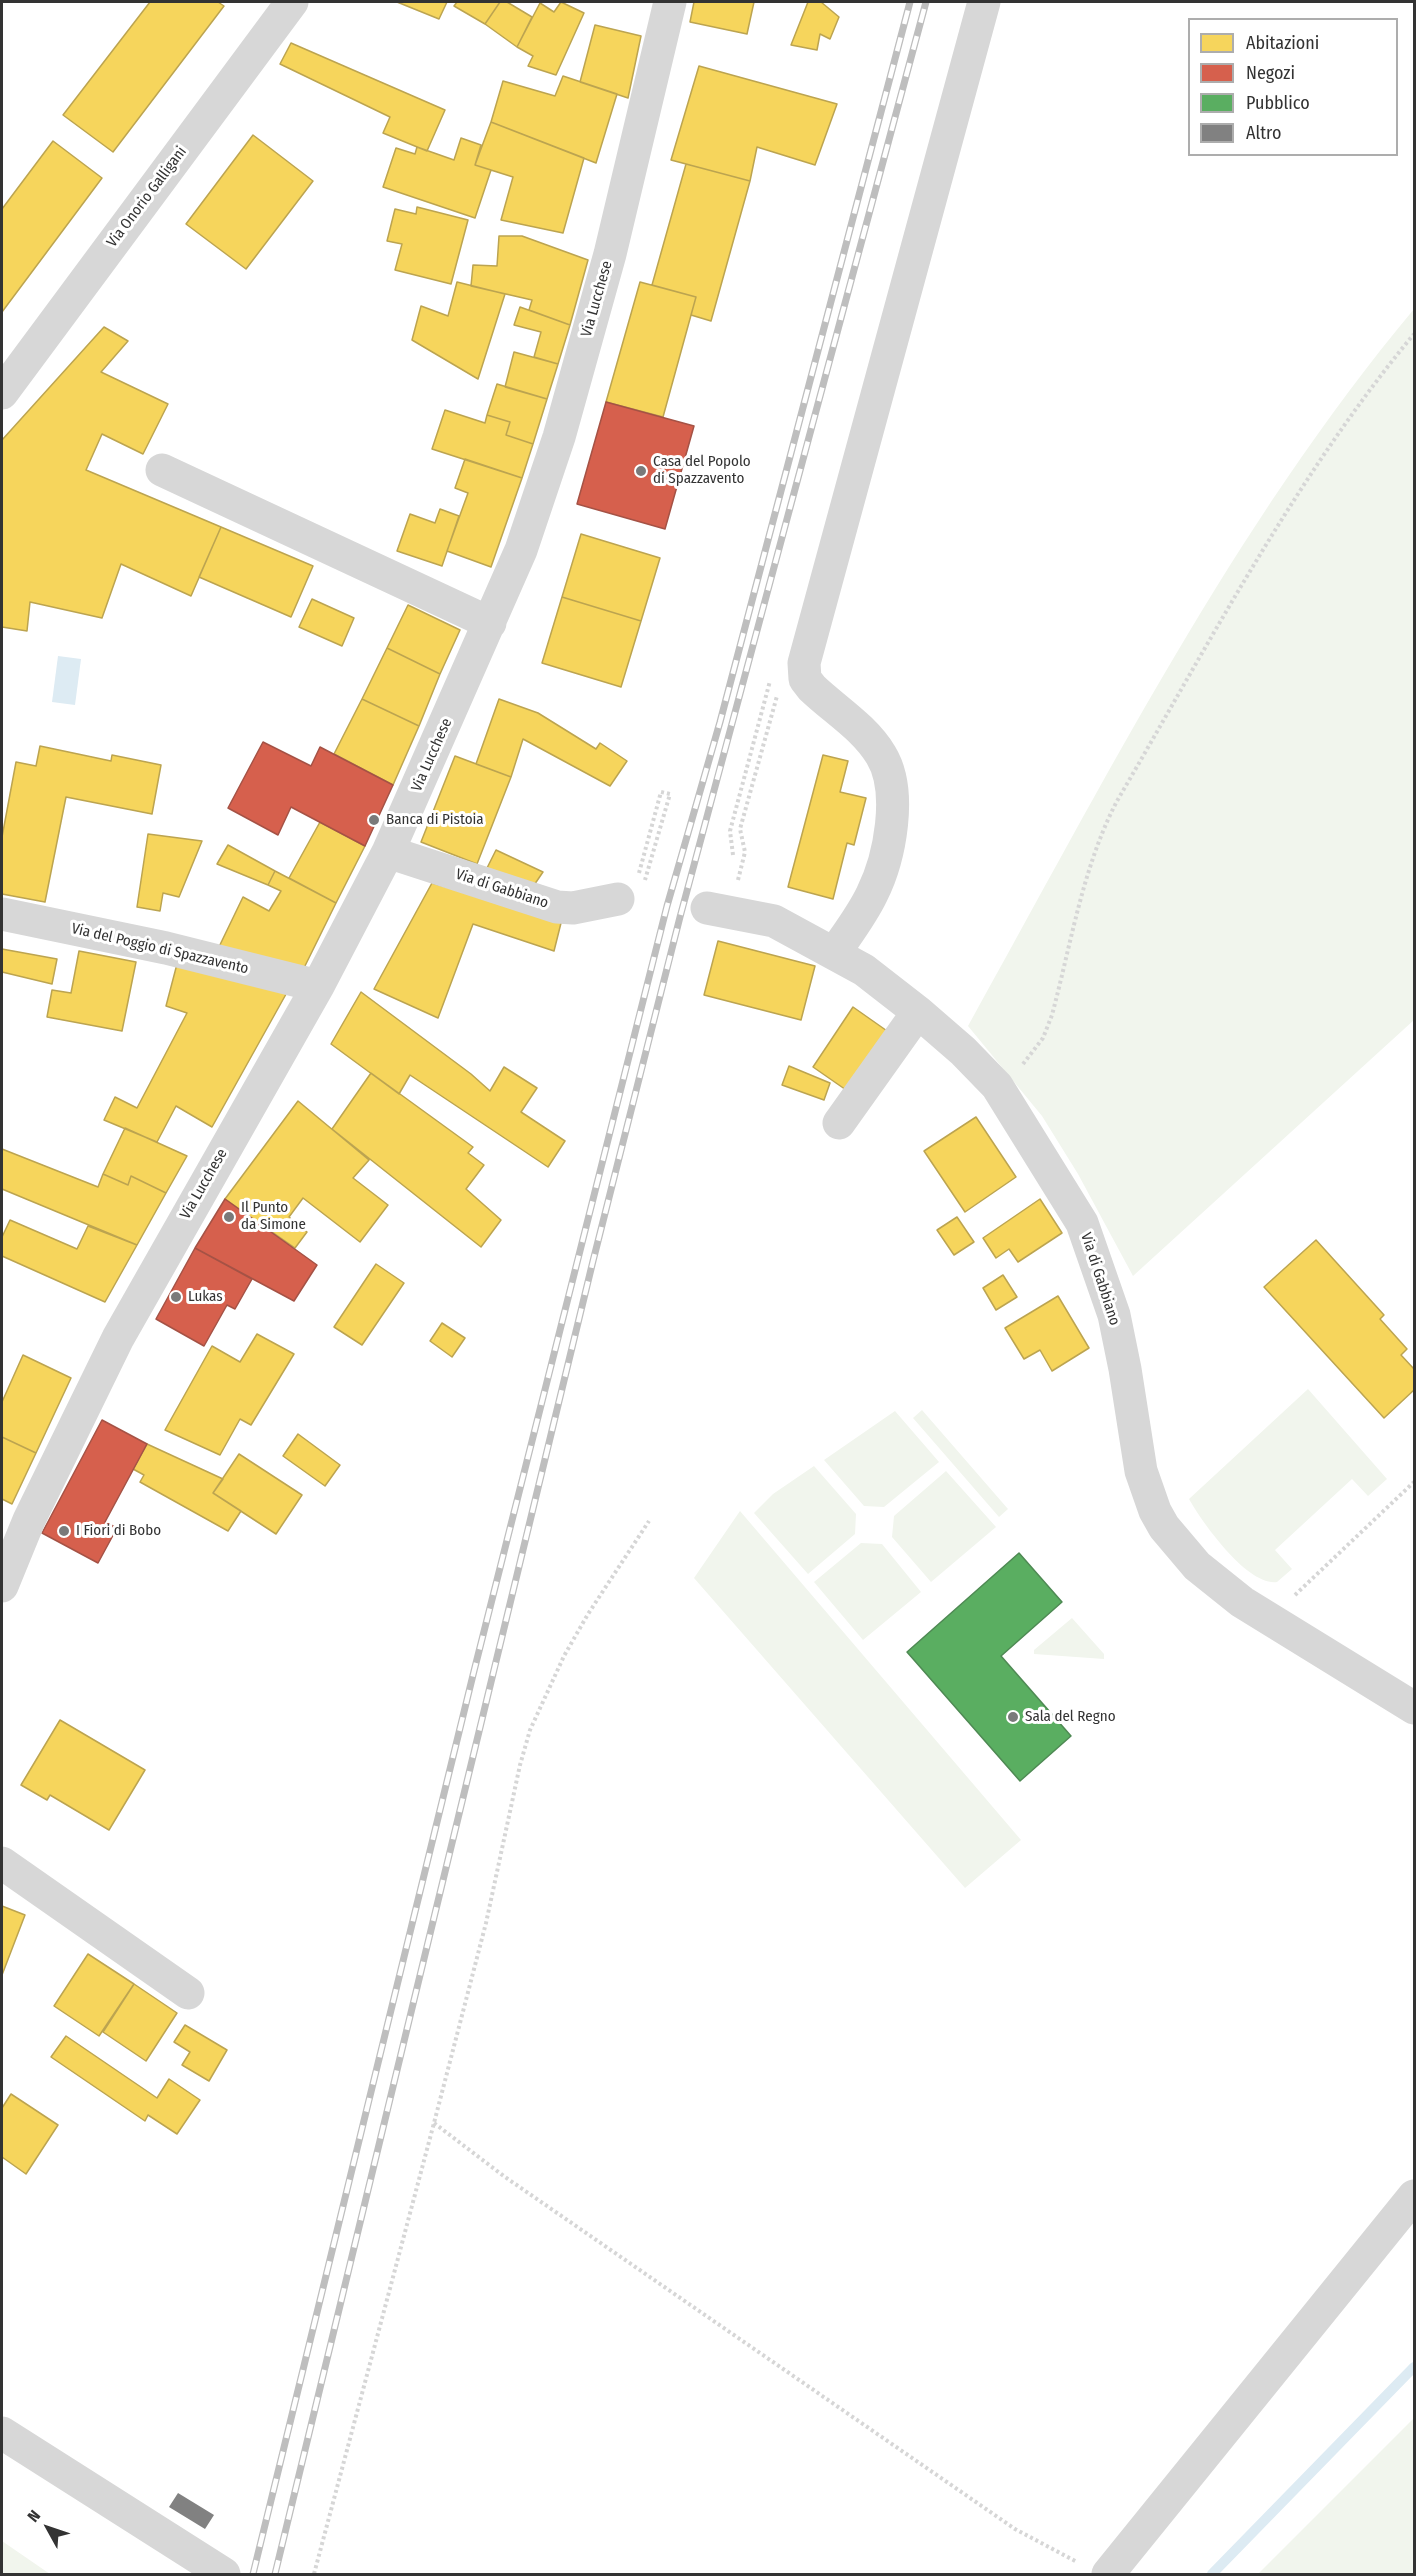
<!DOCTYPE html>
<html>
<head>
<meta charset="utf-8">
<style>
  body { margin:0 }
  #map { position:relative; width:1416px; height:2576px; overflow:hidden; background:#fff; font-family:"Fira Sans Condensed",sans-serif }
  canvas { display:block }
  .frame { position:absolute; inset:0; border:3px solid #333; pointer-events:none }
  .legend { position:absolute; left:1188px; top:18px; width:210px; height:138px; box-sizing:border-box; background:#fff; border:2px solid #adadad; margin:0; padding:8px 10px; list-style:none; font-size:18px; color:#333 }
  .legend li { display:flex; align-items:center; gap:12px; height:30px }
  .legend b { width:30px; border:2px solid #adadad }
  .north { position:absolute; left:18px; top:2498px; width:60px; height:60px; -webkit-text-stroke:4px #fff; paint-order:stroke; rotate:310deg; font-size:16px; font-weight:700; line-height:24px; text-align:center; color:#333 }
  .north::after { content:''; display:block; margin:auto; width:21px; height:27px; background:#333; clip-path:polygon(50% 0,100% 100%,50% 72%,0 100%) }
</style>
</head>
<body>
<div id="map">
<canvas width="1416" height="2576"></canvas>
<div class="frame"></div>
<ul class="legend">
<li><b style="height:16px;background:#f6d55c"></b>Abitazioni</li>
<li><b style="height:16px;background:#d6604d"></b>Negozi</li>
<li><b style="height:16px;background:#5aae61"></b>Pubblico</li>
<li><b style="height:16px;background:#818181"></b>Altro</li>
</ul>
<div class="north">N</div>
</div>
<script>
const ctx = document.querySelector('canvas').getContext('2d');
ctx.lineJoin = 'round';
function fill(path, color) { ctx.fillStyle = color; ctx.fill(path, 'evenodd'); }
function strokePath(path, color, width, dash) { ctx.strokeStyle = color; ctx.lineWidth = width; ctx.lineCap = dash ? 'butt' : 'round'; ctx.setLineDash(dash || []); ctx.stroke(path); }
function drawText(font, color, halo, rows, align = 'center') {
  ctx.font = font + ' "Fira Sans Condensed",sans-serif'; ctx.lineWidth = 6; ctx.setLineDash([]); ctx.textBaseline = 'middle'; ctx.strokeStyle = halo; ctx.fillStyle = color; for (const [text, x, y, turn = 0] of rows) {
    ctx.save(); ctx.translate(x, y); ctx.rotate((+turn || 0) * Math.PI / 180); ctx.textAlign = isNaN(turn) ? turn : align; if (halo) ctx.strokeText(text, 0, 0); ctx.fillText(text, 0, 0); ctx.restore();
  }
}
fill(new Path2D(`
  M1414,309v711l-281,256 -55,-102 -36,-58 -74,-90c137,-246 265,-500 446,-717z
  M1308,1389l79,90 -19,17 -16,-17 -77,71 17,19 -15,13c-30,4 -75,-60 -88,-83z
  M922,1410l86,99 -9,8 -86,-99z
  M895,1411l44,51 -55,45 -20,-1 -40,-46z
  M814,1466l42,48 -1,20 -47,40 -54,-61 19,-19z
  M946,1471l50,56 -65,55 -39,-45 2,-21z
  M740,1511l281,329 -56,48 -271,-310z
  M861,1543l21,1 39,48 -58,48 -49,-58z
  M1072,1618l32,36v5l-70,-5v-4z
  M1414,2418v156h-156z
  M2,2541l48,33h-48z`), '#f1f5ed');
fill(new Path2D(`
  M58,656l23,3 -6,46 -23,-3z`), '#ddebf3');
const homes = new Path2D(`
  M150,2h68l6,4 -111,146 -50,-37z
  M397,2h50l-8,17z
  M457,2h43l-15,22 -31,-18z
  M500,2h7l25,15 -15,30 -32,-23z
  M561,2l23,11 -28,62 -28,-9 5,-10 -16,-9 23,-44 14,9z
  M694,2h60l-7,32 -57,-12z
  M808,2h13l18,15 -9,22 -10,-5 -3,16 -26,-5z
  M595,25l46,11 -13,62 -48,-16z
  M291,43l154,67 -18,41 -44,-18 7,-16 -110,-53z
  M699,66l138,38 -22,61 -58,-18 -7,34 -79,-21z
  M563,76l54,18 -21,69 -105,-41 12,-41 52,15z
  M491,122l93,36 -21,75 -62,-13 12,-43 -38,-12z
  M253,135l60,46 -67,88 -60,-45z
  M461,138l20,7 -6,20 16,5 -16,48 -92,-31 13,-39 19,6 2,-7 37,13z
  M53,141l49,37 -100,134v-103z
  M686,164l64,17 -39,140 -20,-6 5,-18 -44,-12z
  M417,207l51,13 -17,64 -56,-14 7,-26 -15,-3 8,-32 21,5z
  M499,236h23l66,24 -18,65 -41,-15 3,-10 -61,-14 2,-21 24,1z
  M457,282l48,12 -27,85 -66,-39 9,-34 27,10z
  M640,282l56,15 -33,120 -57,-15z
  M520,307l50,18 -12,39 -24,-7 7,-25 -27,-7z
  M104,327l24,14 -27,31 67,32 -25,50 -41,-20 -16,36 135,57 -30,69 -70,-32 -19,54 -72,-16 -3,29 -25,-4v-187z
  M514,352l44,12 -11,35 -42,-12z
  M497,384l50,15 -14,45 -27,-9 4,-13 -23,-7z
  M445,410l40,13 2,-8 23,7 -4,13 27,9 -11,34 -90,-29z
  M465,459l57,19 -31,89 -44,-16 21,-58 -13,-5z
  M440,509l19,7 -17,50 -45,-15 13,-37 25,9z
  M221,527l92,39 -22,51 -92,-40z
  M581,534l79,24 -19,63 -79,-24z
  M562,597l79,24 -20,66 -79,-24z
  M312,599l42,19 -12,28 -43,-19z
  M408,605l52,25 -20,44 -53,-26z
  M387,648l53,26 -21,52 -57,-27z
  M362,699l57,27 -26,59 -59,-31z
  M499,699l39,14 58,36 4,-6 27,18 -17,25 -87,-47 -12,38 -35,-13z
  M40,746l71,15 1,-6 49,10 -9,49 -86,-17 -21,105 -43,-8v-57l14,-75 20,4z
  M823,755l25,6 -8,31 26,6 -12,47 -7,-2 -14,56 -45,-12z
  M455,756l56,21 -34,87 -56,-22z
  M320,822l45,24 -29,57 -47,-25z
  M148,834l54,7 -23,56 -16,-4 -3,18 -23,-4z
  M228,845l47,26 -7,14 -51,-21z
  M496,850l47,22 -13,19 -47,-15z
  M275,871l61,32 -34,69 -85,-21 26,-54 26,14 12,-20 -13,-6z
  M432,883l130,36 -8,32 -81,-27 -35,94 -64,-29z
  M718,941l97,25 -14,54 -97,-25z
  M2,949l55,10 -5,25 -50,-12z
  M79,951l57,11 -14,69 -75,-14 5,-27 19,3z
  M177,964l113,23 -78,140 -36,-21 -19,36 -53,-22 11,-23 22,11 50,-95 -21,-7z
  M361,992l110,82 19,17 14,-24 33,21 -16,24 44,29 -17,26 -138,-92 -11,19 -68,-50z
  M853,1007l37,26 -41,59 -36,-25z
  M789,1066l41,17 -6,17 -42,-15z
  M371,1073l102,74 -5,6 16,12 -18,24 35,31 -20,27 -149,-118z
  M298,1101l71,59 -16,18 35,27 -28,37 -57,-44 -14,19 18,15 -12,16 -70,-49z
  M976,1117l40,60 -51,35 -41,-61z
  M125,1128l62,28 -21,37 -35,-17 -3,9 -25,-11z
  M2,1149l96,38 5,-13 25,11 3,-9 35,17 -29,52 -135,-56z
  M1040,1199l22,34 -44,29 -9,-13 -13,9 -13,-20z
  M957,1217l17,25 -20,13 -17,-25z
  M10,1220l67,29 11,-23 49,19 -32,57 -103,-46v-19z
  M1316,1240l68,75 -4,4 27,30 -6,6 13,14v21l-30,28 -120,-131z
  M376,1264l28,19 -42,62 -28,-18z
  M1003,1275l14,22 -21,13 -13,-22z
  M1058,1296l31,52 -37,23 -12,-21 -16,9 -19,-31z
  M442,1323l23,15 -13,19 -22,-16z
  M257,1334l37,20 -43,71 -11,-6 -20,36 -55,-25 47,-84 28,16z
  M23,1355l48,23 -35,75 -34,-16v-35z
  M298,1434l42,31 -15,21 -42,-30z
  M2,1437l34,16 -24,51 -10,-5z
  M147,1444l76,35 -10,14 28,18 -13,20 -88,-49 4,-7 -11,-6z
  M239,1454l63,41 -26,39 -63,-41z
  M60,1720l85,50 -36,60 -59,-35 -3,5 -26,-15z
  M2,1906l23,9 -23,60z
  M88,1954l46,30 -35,52 -45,-30z
  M134,1984l43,29 -31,48 -43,-29z
  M185,2025l42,25 -18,31 -27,-16 8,-13 -16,-10z
  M66,2036l91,62 12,-19 31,21 -23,34 -29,-19 -3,6 -94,-64z
  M11,2094l47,31 -32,49 -24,-17v-49z`);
fill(homes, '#f6d55c');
strokePath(homes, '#bca450', 1.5);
const shops = new Path2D(`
  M606,402l88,24 -29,103 -88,-25z
  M263,742l48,24 9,-19 73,38 -28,61 -74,-39 -13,28 -50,-27z
  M225,1199l92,66 -23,36 -99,-53z
  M195,1248l57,31 -17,30 -8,-4 -23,41 -48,-27z
  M102,1420l45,24 -42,78 12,6 -19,35 -56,-30z`);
fill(shops, '#d6604d');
strokePath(shops, '#a55245', 1.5);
const public = new Path2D(`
  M1019,1553l43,49 -61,54 70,80 -51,45 -113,-129z`);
fill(public, '#5aae61');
strokePath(public, '#4e8953', 1.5);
strokePath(new Path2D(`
  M1212,2574l202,-207`), '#ddebf3', 10);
fill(new Path2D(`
  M178,2493l36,22 -9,14 -36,-22z`), '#818181');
strokePath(new Path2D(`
  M733,855l-3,-24 40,-150
  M639,873l22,-81 9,2 -25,86
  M738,880l7,-28 -5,-23 37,-133
  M1023,1064l20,-26 9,-23c19,-71 31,-149 65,-214 93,-159 179,-325 297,-467
  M1295,1595l119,-113
  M434,2123l71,54 510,352 62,33
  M314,2574l120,-451 52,-200 34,-158 10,-35 34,-74 24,-42 61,-93`), '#d6d6d6', 4, [3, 3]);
strokePath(new Path2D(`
  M2,393l290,-391
  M162,470l328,153
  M388,852l169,55 16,1 45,-9
  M707,908l67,13 90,49 54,42 45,39 34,35 85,137 32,92 11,54 16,102 14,40 9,16 33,39 45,36 172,106
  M2,914l164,34 152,38
  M835,952c13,-19 27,-37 37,-58 18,-36 31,-103 9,-139 -17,-28 -46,-45 -69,-67l-7,-9 -1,-16 180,-661
  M839,1123l79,-111
  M2,1586l27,-66 89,-182 200,-352 70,-134 133,-302 38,-113 51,-183 60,-252
  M2,1863l186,130
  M2,2433l222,141
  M1108,2574l306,-378`), '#d7d7d7', 33);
const rail = new Path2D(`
  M253,2574l221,-903 193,-765 53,-184 190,-720
  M275,2574l318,-1313 87,-344 246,-915`);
strokePath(rail, '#bebebe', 7);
strokePath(rail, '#fff', 4.5, [14]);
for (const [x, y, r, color] of [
  [641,471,6,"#7a7a7a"],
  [374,820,6,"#7a7a7a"],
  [229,1217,6,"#7a7a7a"],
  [176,1297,6,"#7a7a7a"],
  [64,1531,6,"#7a7a7a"],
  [1013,1717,6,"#7a7a7a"]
]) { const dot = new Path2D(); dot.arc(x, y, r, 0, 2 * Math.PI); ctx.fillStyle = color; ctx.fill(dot); strokePath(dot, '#fff', 2); }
drawText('15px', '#333', '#fff', [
  ["Via Onorio Galligani",147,197,-53],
  ["Via Lucchese",597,299,-74],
  ["Via Lucchese",432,755,-66],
  ["Via di Gabbiano",502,889,18],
  ["Via del Poggio di Spazzavento",160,949,13],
  ["Via Lucchese",204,1184,-60],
  ["Via di Gabbiano",1100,1279,72]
]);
drawText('15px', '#333', '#fff', [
  ["Casa del Popolo",653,462],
  ["di Spazzavento",653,479],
  ["Banca di Pistoia",386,820],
  ["Il Punto",241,1208],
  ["da Simone",241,1225],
  ["Lukas",188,1297],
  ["I Fiori di Bobo",76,1531],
  ["Sala del Regno",1025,1717]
], 'left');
</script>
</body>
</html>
